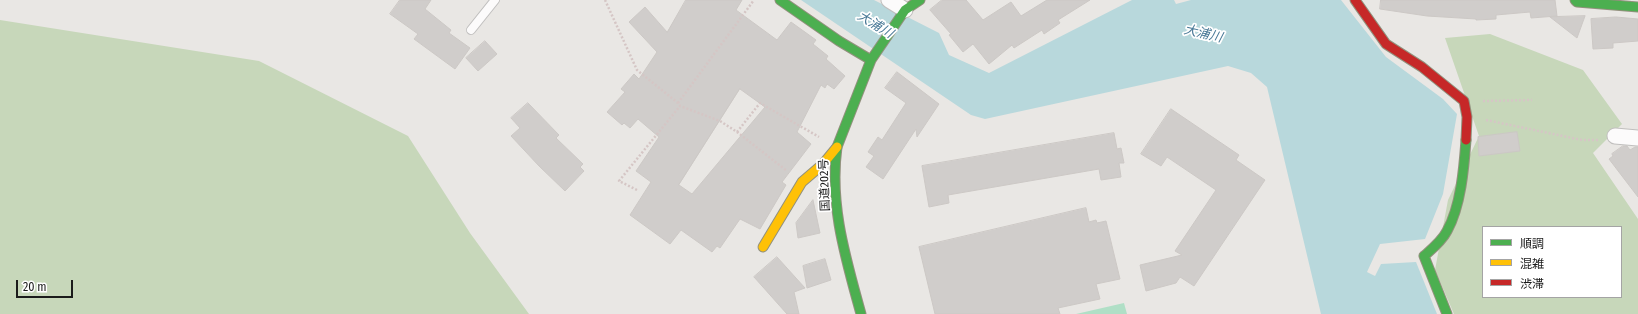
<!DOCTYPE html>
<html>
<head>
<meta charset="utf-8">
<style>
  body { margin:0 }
  #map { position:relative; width:1638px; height:314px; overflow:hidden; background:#e9e7e4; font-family:"Fira Sans Condensed","Noto Sans JP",sans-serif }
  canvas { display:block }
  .legend { position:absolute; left:1482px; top:226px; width:140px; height:72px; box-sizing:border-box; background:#fff; border:1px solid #a4a4a4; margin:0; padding:5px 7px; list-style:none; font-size:12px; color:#1b1b1b }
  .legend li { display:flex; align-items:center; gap:8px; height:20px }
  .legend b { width:20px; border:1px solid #a4a4a4 }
  .scale { position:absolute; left:16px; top:280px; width:57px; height:18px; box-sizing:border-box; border:2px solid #1b1b1b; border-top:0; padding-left:5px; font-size:12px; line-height:14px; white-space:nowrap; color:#1b1b1b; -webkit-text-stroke:3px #fff; paint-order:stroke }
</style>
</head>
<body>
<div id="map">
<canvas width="1638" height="314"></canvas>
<ul class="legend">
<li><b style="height:5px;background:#4caf50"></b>順調</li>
<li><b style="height:5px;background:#ffc107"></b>混雑</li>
<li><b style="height:5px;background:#c62828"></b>渋滞</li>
</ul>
<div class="scale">20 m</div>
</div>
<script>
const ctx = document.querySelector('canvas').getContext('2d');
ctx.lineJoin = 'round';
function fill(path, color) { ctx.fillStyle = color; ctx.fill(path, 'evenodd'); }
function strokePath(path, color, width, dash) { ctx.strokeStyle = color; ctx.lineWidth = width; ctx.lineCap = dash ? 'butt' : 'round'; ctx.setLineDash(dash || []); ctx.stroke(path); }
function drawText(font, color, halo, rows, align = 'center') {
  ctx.font = font + ' "Fira Sans Condensed","Noto Sans JP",sans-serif'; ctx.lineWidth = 3.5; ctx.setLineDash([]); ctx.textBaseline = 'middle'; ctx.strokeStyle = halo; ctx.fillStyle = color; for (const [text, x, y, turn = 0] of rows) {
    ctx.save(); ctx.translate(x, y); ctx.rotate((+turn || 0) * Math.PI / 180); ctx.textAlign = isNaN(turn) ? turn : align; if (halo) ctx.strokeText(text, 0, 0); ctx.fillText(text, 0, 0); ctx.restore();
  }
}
fill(new Path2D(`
  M0,20l259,41 149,75 62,97 59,81h-529z
  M1490,34l93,36 39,54 -29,29 45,66v95h-184l-19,-44 13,-70 31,-64 -34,-98zM1483,227h138v70h-138z`), '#c7d7ba');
fill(new Path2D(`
  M1124,303l3,11h-51z`), '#b0dfc6');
fill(new Path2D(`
  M801,0h73l65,33 10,22 40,18 143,-73h42l2,4 15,-4h150l45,57 57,42 14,15 -14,80 -18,45 -45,5 -13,28 8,4 6,-12 35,-2 21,52h-116l-54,-227 -16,-14 -23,-7 -243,53 -14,-4z`), '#b8d8dc');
const building = new Path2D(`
  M400,0h31l-6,9 26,21 -2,3 21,15 -15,21 -41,-30 4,-5 -28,-20z
  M686,0h56l-6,10 41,30 14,-18 25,18 -3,4 15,12 -2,3 19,17 -11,13 -7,-5 -2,4 -4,-3 -24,47 14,12 -29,38 4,3 -26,44 -20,-10 -20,29 -3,-2 -5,6 -31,-22 -11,14 -40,-29 21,-33 -15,-11 23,-34 -21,-18 -8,9 -6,-5 -2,2 -15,-13 18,-20 -4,-3 13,-15 5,5 18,-27 -28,-30 16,-15 22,25zM740,89l25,18 -73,87 -13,-9z
  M942,0h24l17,20 28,-18 10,14 26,-16h43l-32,20 2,3 -16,11 -2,-4 -28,18 -2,-3 -23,19 -16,-20 -10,8 -14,-17 2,-1 -21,-24z
  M1381,0h174l2,16 -26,2 -1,-6 -34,3v4l-20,1v-1l-49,-3 -47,-7z
  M1585,16l-8,22 -27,-21z
  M1616,17l22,2v22l-25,2v5l-20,1 -2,-30z
  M485,41l12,13 -19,17 -12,-13z
  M897,72l42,32 -22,33 -1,-8 -33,50 -17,-12 8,-11 -6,-4 10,-15 4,3 24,-37 -21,-15z
  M528,103l31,32 -3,3 27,26 -3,3 4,4 -19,20 -26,-25 -28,-30 9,-8 -9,-10z
  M1171,109l68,46 -3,5 29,20 -71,106 -14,-9 -4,6 -30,8 -6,-26 42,-10 -7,-4 41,-61 -49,-33 -6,9 -20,-12z
  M1517,132l3,19 -41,5 -1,-19z
  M1114,133l3,16 4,-1 3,15h-5l2,14 -20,3 -2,-11 -151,26 1,8 -20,4 -7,-41z
  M1623,146h4l3,4 5,-3h3v50l-29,-38 4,-3 -1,-2z
  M813,200l7,33 -22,5 -2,-15z
  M1086,208l3,14 7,-2 1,3 9,-2 14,58 -24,5 4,15 -42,9 2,6h-125l-16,-67z
  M777,257l28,31 -11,4 5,22h-12l-33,-37z
  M825,259l6,21 -24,8 -4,-22z`);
fill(building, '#d0cdcb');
strokePath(building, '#ccc8c5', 1);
const lane = new Path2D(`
  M471,30l24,-30`);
const street = new Path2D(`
  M889,0l16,10
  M1615,136l23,2`);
const fast = new Path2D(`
  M780,0l59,41 32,19
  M1575,0l2,2 61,5
  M861,314c-15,-55 -32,-109 -24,-167l34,-87 34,-50 15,-10
  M1447,314l-23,-58c8,-7 18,-15 23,-25 14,-25 17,-63 19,-91`);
const slow = new Path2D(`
  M763,247l39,-65 21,-18 14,-17`);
const jam = new Path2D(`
  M1355,0l31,44 36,23 42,34 3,16 -1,23`);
strokePath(lane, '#c0bfbe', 10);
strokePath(street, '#c0bfbe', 17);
strokePath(fast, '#92917d', 11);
strokePath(slow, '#92917d', 11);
strokePath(jam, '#92917d', 11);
strokePath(new Path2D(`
  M605,0l32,70 41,33 2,3 40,15 17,11 50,39
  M1483,101l49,-1
  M678,103l76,-103
  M1486,120l96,20h17
  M737,132l23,-29 59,34
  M637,190l-18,-9 61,-75`), '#d5c6c5', 2.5, [2, 2]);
strokePath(lane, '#fcfbfb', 8);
strokePath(street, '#fcfbfb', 15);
strokePath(fast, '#4caf50', 9);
strokePath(slow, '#ffc107', 9);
strokePath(jam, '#c62828', 9);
drawText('12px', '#1b1b1b', '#fff', [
  ["国道202号",825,185,-92]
]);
drawText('italic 13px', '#487896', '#fff', [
  ["大浦川",875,25,31],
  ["大浦川",1203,34,13]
]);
</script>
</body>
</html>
